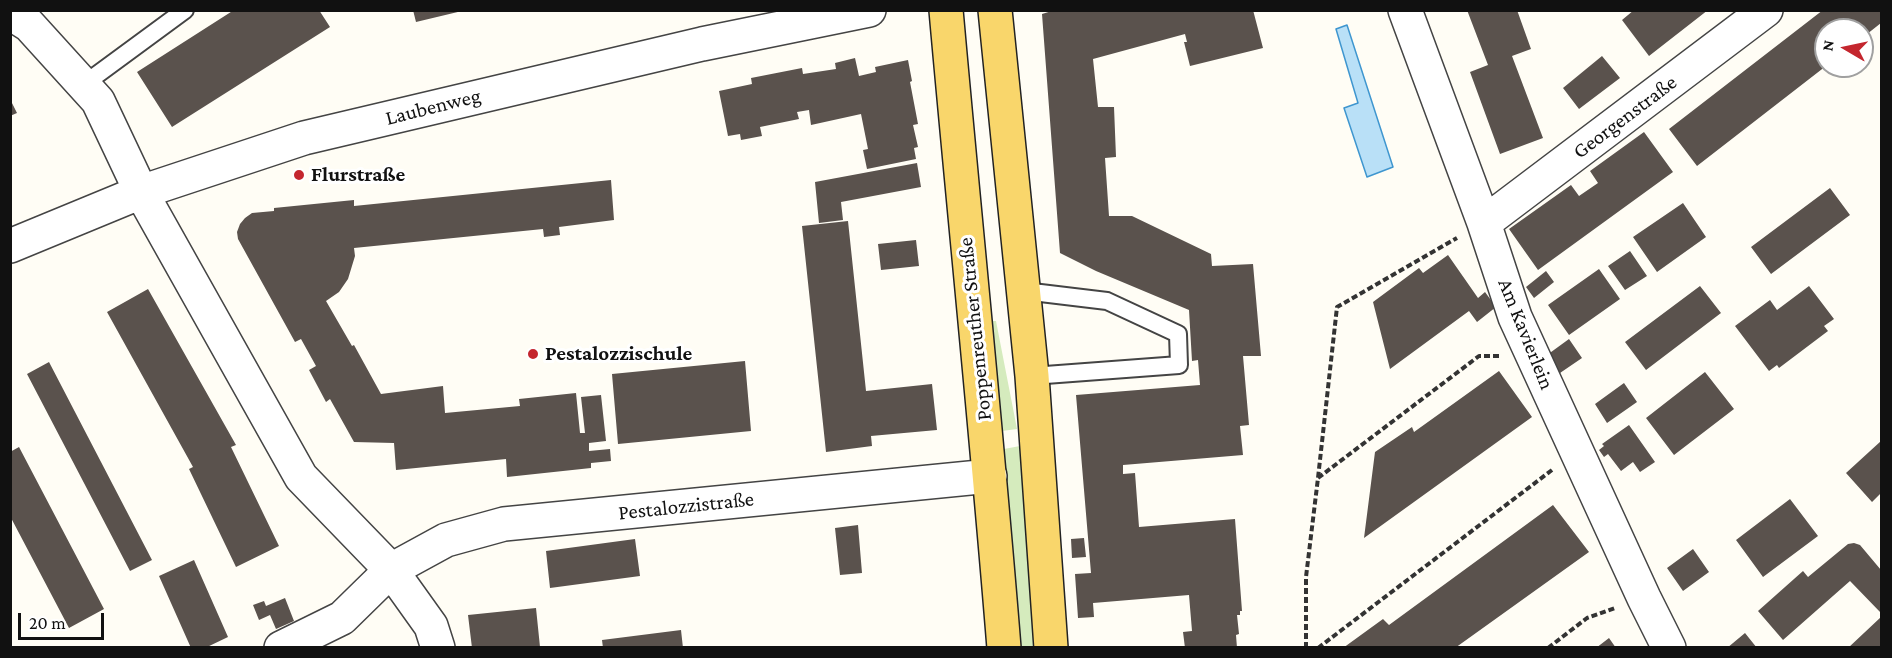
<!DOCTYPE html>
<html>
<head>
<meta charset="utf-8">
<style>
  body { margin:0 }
  #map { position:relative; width:1892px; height:658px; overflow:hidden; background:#fffdf5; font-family:"Crimson Pro",serif }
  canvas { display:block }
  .frame { position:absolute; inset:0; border:12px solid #111; pointer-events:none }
  .north { position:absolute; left:1814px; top:18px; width:60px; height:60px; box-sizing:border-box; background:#fff; border:2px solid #a0a0a0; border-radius:50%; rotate:279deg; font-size:16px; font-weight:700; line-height:24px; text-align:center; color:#111 }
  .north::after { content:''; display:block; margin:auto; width:21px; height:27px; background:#c4262e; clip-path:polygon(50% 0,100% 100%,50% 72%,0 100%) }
  .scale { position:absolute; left:18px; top:613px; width:86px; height:27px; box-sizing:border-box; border:3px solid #111; border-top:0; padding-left:8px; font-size:18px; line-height:21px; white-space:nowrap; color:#111; -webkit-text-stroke:4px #fff; paint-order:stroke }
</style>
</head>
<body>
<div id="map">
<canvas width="1892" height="658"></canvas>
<div class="frame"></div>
<div class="north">N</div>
<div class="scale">20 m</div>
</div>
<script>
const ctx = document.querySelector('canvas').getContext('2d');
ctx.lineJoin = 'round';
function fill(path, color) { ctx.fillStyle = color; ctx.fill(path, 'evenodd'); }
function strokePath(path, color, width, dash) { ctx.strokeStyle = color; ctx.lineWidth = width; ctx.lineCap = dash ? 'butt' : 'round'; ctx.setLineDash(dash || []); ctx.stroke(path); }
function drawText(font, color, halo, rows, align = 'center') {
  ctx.font = font + ' "Crimson Pro",serif'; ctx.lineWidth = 6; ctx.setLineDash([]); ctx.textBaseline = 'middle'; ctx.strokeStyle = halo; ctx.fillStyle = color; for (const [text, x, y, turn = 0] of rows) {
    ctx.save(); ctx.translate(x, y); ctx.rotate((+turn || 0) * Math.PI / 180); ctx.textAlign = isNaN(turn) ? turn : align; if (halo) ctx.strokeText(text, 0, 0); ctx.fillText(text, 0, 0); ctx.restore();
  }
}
fill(new Path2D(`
  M991,321h5l21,108 -15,2z
  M1020,446l18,201h-18l-16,-198z`), '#d5ebbd');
const water = new Path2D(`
  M1347,25l46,142 -26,10 -23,-69 14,-5 -22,-74z`);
fill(water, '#b9e0f7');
strokePath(water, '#3f96cf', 1.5);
fill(new Path2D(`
  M234,10h85l11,17 -158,100 -35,-55z
  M413,10h49v1l-46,11z
  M1055,10h198l10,38 -73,18 -6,-24h3l-2,-8 -92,25 5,48h16l2,50 -11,1 4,58h23l79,38 1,12 41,-2 8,92h-18l6,69 -9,1 3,29 -120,10v9l12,-1 4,54 96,-8 7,92h-2v4h-3l2,19 -3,1 1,13h-52l-2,-16 9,-1 -3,-36 -96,8 1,14 -16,1 -3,-44 16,-1 -15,-178 124,-10 -2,-25 -6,1 -3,-51 -93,-39 -36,-18 -18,-239z
  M1467,10h50l14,39 -19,7 31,82 -43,16 -30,-82 18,-7z
  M1634,10h74l-59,46 -27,-36z
  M1823,10h58v13l-19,15v-8h-36v36l-129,100 -28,-37z
  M1602,56l18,22 -41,31 -16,-21z
  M855,58l4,18 17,-4 -1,-5 33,-7 4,21 -2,1 8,42 -5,1 5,22 -4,1 2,11 -49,10 -4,-19 5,-1 -7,-35 -50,11 -2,-15 -12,2 2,7 -39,8 2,9 -21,4 -1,-6 -12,2 -9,-45 33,-7 -1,-6 51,-10 1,6 33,-5 -1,-6z
  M10,99l7,14 -7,3z
  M1644,132l29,40 -135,98 -29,-41 62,-44 8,11 19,-13 -8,-12z
  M917,163l4,24 -80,15 2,18 -24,3 -4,-41z
  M611,180l3,40 -55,7 1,8 -16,2 -1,-8 -189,19 1,8 -7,23 -9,13 -13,9 26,45 2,-1 27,49 62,-8 2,27 75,-7 -1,-7 57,-6 4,40h5l-4,-36 20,-2 5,46 -17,2v8l21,-2 1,12 -20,2v5l-84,9 -1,-18 -110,11 -2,-27 -40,-1 -24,-43 -4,3 -17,-32 7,-4 -15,-27 -6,3 -57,-103 -1,-7 3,-8 5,-6 7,-5 22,-2v-3l80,-8v6z
  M1830,188l20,27 -79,59 -20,-27z
  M1683,203l23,34 -49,35 -24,-35z
  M848,221l18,170 66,-7 5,46 -66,6 1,10 -46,6 -24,-226z
  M916,240l3,26 -38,4 -3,-26z
  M1630,251l17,25 -22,14 -17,-24z
  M1448,255l30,43 7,-6 11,15 -19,15 -8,-11 -79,58 -17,-67 46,-34 4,5z
  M1599,269l21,30 -51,36 -21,-30z
  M1546,271l8,11 -20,16 -8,-11z
  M1700,286l21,27 -75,57 -21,-28z
  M1809,286l25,33 -10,7 4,5 -49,37 -2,-3 -8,6 -34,-45 35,-26 7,10z
  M148,289l88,156 -5,2 48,99 -43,21 -47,-98 4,-2 -86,-155z
  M1569,339l13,19 -22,15 -13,-18z
  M745,361l6,70 -133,13 -6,-70z
  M49,362l103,198 -22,11 -103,-197z
  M1499,371l33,46 -168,121 11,-86 37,-25 2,5z
  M1705,372l29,37 -60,46 -28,-37z
  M1624,383l13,19 -30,21 -12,-19z
  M1629,425l26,37 -15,10 -7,-10 -12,9 -13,-17 -4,3 -5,-7 5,-4 -2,-2z
  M1881,441v52l-9,9 -26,-29z
  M19,447l85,162 -35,19 -59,-112v-64z
  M1790,499l28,37 -55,41 -27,-37z
  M1553,505l36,47 -134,96h-112l40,-29 6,6z
  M858,525l4,48 -22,2 -5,-47z
  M1084,538l2,19 -14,1 -1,-19z
  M635,539l5,37 -90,12 -4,-37z
  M1854,543l6,2 21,25v43l-31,-32 -67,59 -25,-29 45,-40 5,6 40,-33z
  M1693,549l16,23 -26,19 -16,-23z
  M194,560l34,77 -23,11h-14l-32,-72z
  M285,598l9,23 -18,8 -6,-14 -11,5 -6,-15 11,-4 2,5z
  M536,608l4,39 -68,1 -4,-33z
  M1881,617v31h-33z
  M681,630l2,18h-80l-1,-8z
  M1745,633l12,15h-30z
  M1609,638l7,10h-20z`), '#5a524d');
const lane = new Path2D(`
  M83,85l102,-75
  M1024,291l83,10 71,33 1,31 -147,11`);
const street = new Path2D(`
  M1405,10l79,213 31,94 129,281 25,50
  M10,13l19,12 69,76 43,91 160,285 90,93 40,56 7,22
  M1484,223l282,-213
  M10,246l131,-54 163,-54 398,-94 167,-34
  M281,648l61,-30 49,-48 55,-30 58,-16 486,-48`);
const primary = new Path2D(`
  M946,10c19,213 41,425 58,638
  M995,10l37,366 19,272`);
strokePath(lane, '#444', 20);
strokePath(street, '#444', 36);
strokePath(primary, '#222', 36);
strokePath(new Path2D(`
  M1318,478l161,-122h21
  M1306,648v-71l12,-99 19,-171 120,-69
  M1318,648l234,-178
  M1548,648l39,-30 28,-10`), '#333', 4, [6, 3]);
strokePath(lane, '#fff', 16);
strokePath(street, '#fff', 33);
strokePath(primary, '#f9d66b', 33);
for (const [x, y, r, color] of [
  [299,175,6,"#c4262e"],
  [533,354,6,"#c4262e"]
]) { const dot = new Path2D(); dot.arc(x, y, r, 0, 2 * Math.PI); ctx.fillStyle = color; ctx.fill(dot); strokePath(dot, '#fff', 2); }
drawText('21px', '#111', '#fff', [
  ["Laubenweg",433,107,-14],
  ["Georgenstraße",1625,117,-37],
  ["Poppenreuther Straße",975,329,-96],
  ["Am Kavierlein",1526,334,68],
  ["Pestalozzistraße",686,506,-6]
]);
drawText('bold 21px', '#111', '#fff', [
  ["Flurstraße",311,175],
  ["Pestalozzischule",545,354]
], 'left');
</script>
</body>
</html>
